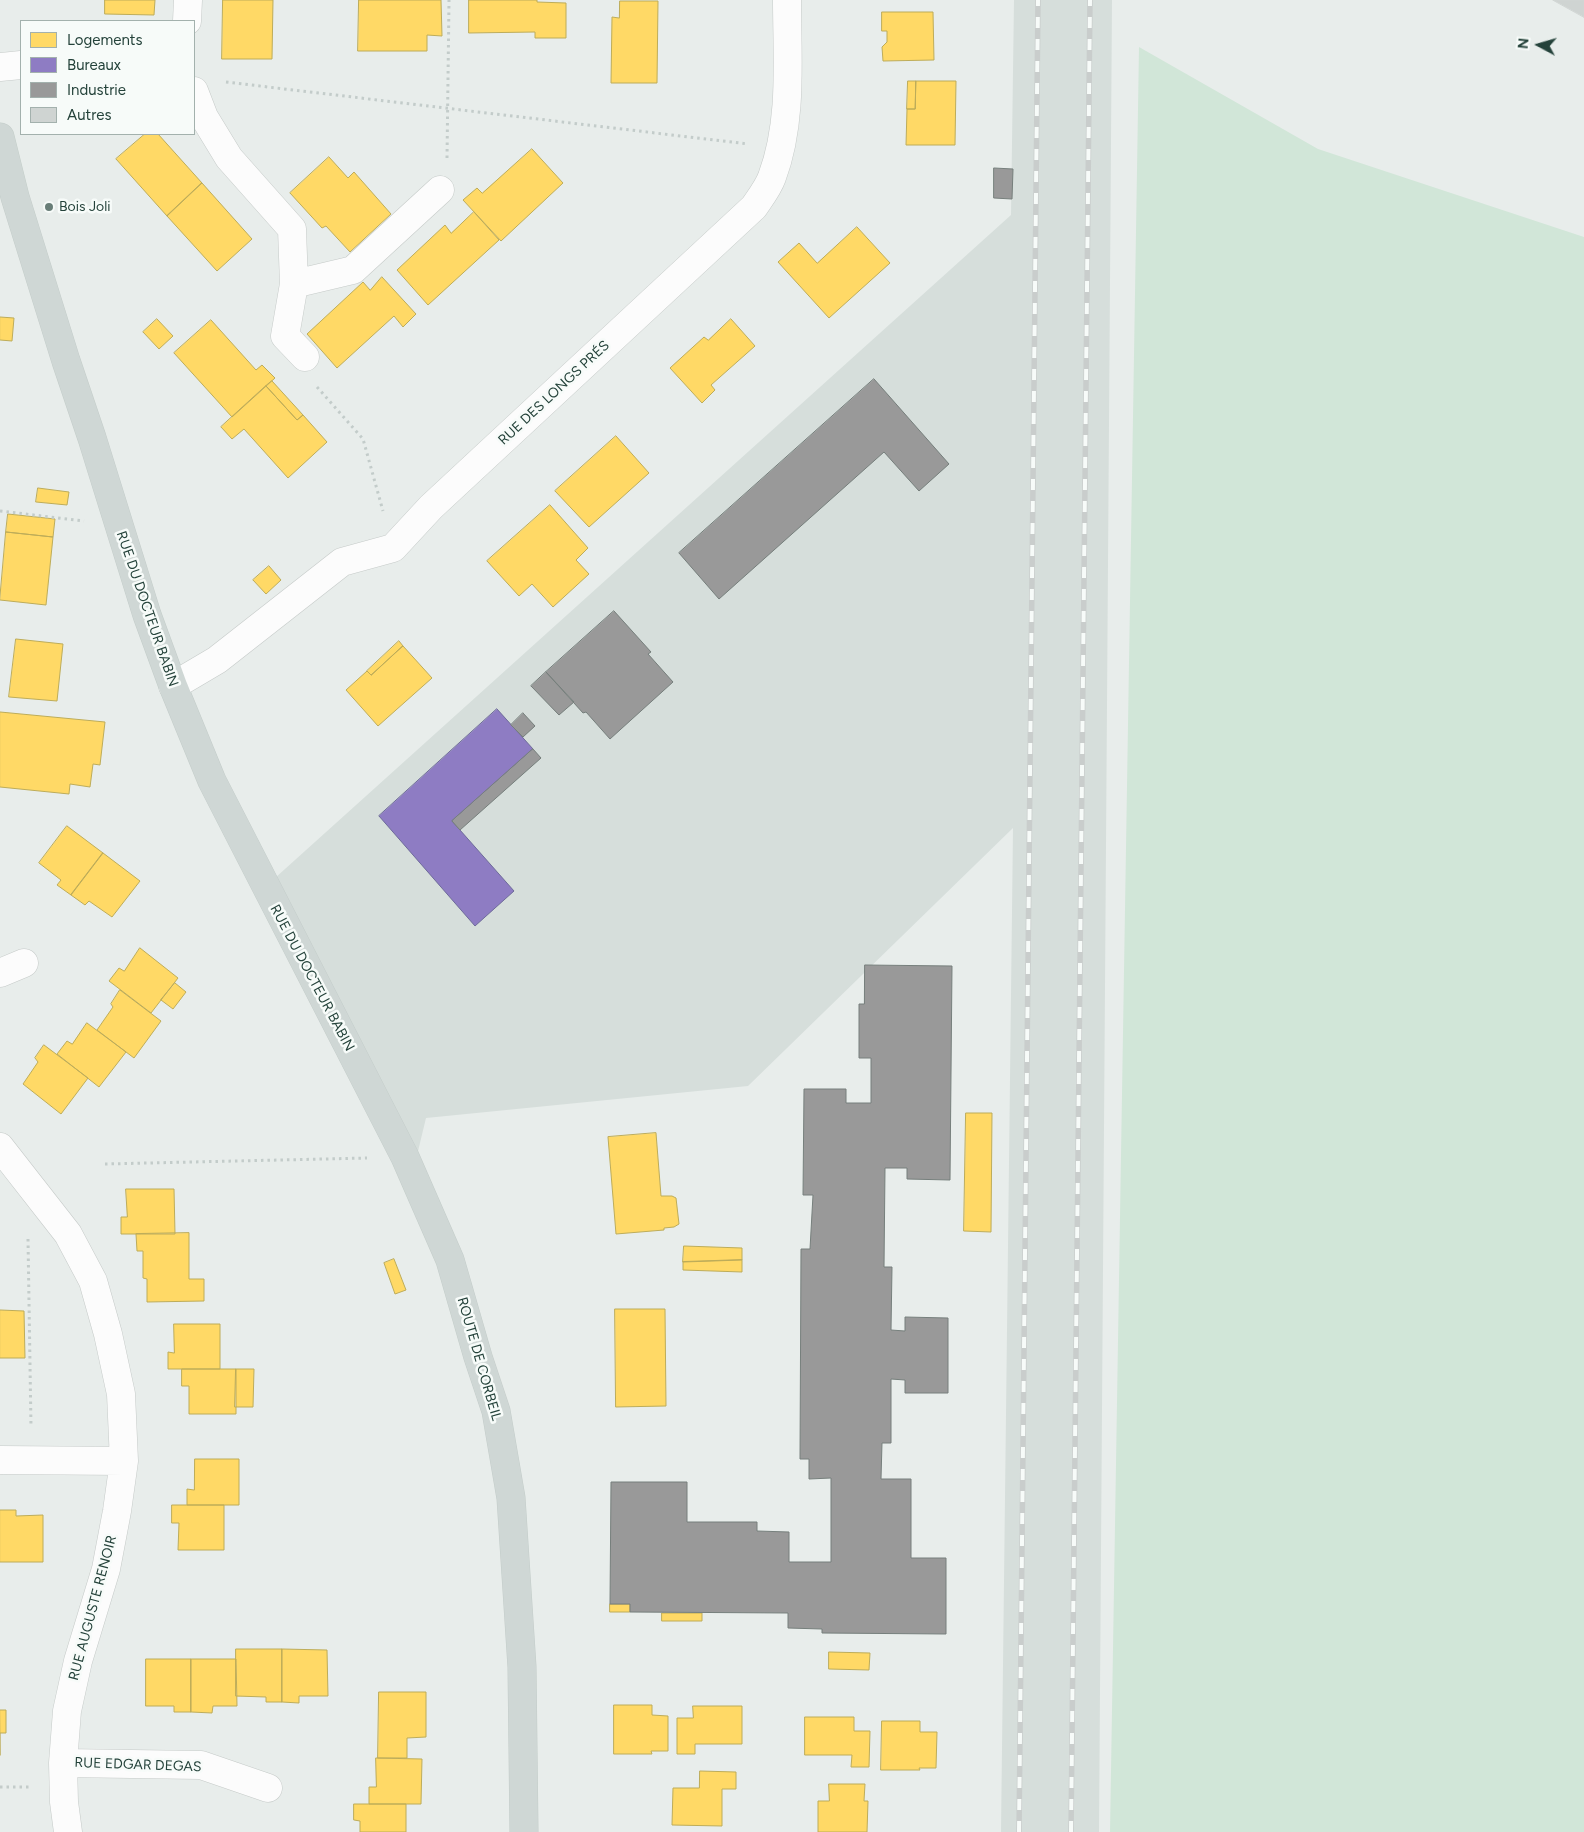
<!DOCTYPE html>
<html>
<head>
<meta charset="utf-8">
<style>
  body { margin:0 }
  #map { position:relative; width:1584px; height:1832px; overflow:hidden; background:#e8edeb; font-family:Figtree,sans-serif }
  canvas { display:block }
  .legend { position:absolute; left:20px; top:20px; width:175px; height:115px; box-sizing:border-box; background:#f7fbf9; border:1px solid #a3b1ad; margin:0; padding:6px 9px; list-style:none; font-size:15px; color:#24423a }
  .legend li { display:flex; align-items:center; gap:10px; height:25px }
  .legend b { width:25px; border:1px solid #a3b1ad }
  .north { position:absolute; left:1514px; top:20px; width:50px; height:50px; -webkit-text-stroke:4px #f7fbf9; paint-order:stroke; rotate:276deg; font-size:14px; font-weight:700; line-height:20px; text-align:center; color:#24423a }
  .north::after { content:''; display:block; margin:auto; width:18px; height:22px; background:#24423a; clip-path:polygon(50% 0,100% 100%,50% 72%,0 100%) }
</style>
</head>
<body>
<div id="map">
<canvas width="1584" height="1832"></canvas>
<ul class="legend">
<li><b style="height:14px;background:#ffd966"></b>Logements</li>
<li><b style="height:14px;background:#8e7cc3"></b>Bureaux</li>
<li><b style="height:14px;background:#999"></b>Industrie</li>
<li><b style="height:14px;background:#cfd4d2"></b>Autres</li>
</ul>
<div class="north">N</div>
</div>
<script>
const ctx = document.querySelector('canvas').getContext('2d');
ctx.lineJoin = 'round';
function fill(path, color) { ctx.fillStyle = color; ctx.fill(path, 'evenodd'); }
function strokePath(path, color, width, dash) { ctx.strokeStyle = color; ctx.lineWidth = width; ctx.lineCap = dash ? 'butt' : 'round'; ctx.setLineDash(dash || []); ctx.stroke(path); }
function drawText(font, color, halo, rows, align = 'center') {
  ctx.font = font + ' Figtree,sans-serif'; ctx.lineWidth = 5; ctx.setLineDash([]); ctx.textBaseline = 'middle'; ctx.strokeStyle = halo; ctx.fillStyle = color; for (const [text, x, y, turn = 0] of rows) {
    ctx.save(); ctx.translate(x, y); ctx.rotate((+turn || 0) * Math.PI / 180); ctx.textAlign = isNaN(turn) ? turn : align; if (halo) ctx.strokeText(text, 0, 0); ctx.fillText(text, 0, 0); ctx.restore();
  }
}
fill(new Path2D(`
  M1014,0h98l-13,1832h-98l12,-1004 -265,258 -322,32 -13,54 -148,-285 746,-672z`), '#d6dedb');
fill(new Path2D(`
  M1139,47l179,102 266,88v1595h-474z`), '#d1e6d8');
const homes = new Path2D(`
  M105,0h50l-1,15 -49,-1z
  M223,0h50l-1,59h-50z
  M359,0h82l1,36 -15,-1v16h-69z
  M469,0h68v2l29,1v35h-31v-6l-66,1z
  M620,1h38l-1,82h-46l1,-66 7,1z
  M882,12h51l1,48 -51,1 -1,-14 5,-5v-11h-5z
  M908,81h8l-1,28h-8z
  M916,81h40l-1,64h-49l1,-36h8z
  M145,134h13l44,49 -35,33 -51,-57z
  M532,149l31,34 -62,58 -38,-41 14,-12 5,5z
  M329,157l19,21 6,-6 37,42 -41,38 -24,-26 -4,2 -32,-35z
  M202,183l50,56 -35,32 -50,-55z
  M474,212l25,28 -71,65 -31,-35 48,-45 6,8z
  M857,227l33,36 -61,55 -51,-56 21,-19 18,20z
  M382,277l34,37 -13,13 -9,-11 -57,52 -30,-34 56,-52 7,8z
  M0,317l14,1 -2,23 -12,-1z
  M157,319l16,17 -14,13 -16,-17z
  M731,319l24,27 -44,39 4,5 -13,13 -32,-35 34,-31 4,3z
  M211,320l45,50 6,-5 13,13 -43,39 -58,-64z
  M272,381l31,34 -6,5 -31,-34z
  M266,386l31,34 6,-5 24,27 -39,36 -44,-49 -12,10 -11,-12z
  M616,436l33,37 -60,54 -34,-36z
  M38,488l31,4 -2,13 -31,-3z
  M550,505l38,43 -12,12 13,14 -36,33 -21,-23 -13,12 -32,-35z
  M8,514l47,5 -2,18 -47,-5z
  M6,532l47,5 -7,68 -46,-5z
  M269,566l12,14 -15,14 -13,-14z
  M16,639l47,5 -6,57 -48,-4z
  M399,641l4,5 -32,29 -4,-4z
  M403,646l29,32 -54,48 -32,-36 21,-19 4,4z
  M0,712l105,10 -5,43 -7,-1 -3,23 -20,-3 -1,10 -69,-7z
  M67,826l36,27 -32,42 -14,-10 4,-5 -22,-17z
  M103,853l37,28 -28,36 -23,-16 -4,4 -14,-10z
  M140,948l38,30 -27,35 -42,-32 10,-13 5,3z
  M175,983l11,9 -13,17 -12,-9z
  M120,990l41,31 -27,37 -37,-28 16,-23 -2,-3z
  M87,1023l39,29 -27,35 -42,-33 10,-13 5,3z
  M44,1045l44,33 -27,36 -38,-30 15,-22 -3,-4z
  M966,1113h26l-1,119 -27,-1z
  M656,1133l5,63h11l4,2 3,26 -5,3 -10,1v2l-48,4 -8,-97z
  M126,1189h48l1,45h-54v-17h6z
  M189,1233v46h15v22l-57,1v-23l-4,-1v-27h-6l-1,-17z
  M684,1246l58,2v12l-59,2z
  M394,1259l12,31 -11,4 -11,-31z
  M742,1260v12l-59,-2v-8z
  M615,1309h50l1,97 -50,1z
  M0,1310l24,1 1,47h-25z
  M174,1324h46v45h-52v-17l6,1z
  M182,1369h54v45h-47v-28h-7z
  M236,1369h18l-1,38h-18z
  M195,1459h44v46h-52v-16l7,1z
  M172,1505h52v45h-46l1,-27h-7z
  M0,1510h16v6l27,-1v47h-43z
  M610,1604h20v8h-20z
  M662,1613h40v8h-40z
  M236,1649h46v53h-16v-5l-30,-1z
  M282,1649l45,1 1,46h-29v7l-17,-1z
  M829,1652l41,1 -1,17 -40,-1z
  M146,1659h45v53h-17v-6h-28z
  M191,1659h45l1,47h-24l-1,7 -21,-1z
  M379,1692h47v45l-19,1v20h-29z
  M614,1705h38v10l16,1v35h-17l1,3h-38z
  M693,1706h49v38h-47v10h-18v-36h16z
  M0,1710h6v23h-6v22z
  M805,1717h49v14h16l-1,36h-18l1,-12h-47z
  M882,1721h38v11h17l-1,36h-17l1,2h-39z
  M376,1758l46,1 -1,45h-52v-17h7z
  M700,1771l36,1v17h-14v37l-50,-1 1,-37h26z
  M829,1784h36l-1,17h4l-1,31h-49v-31h11z
  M354,1804h52v28h-46v-11l-6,-1z`);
fill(homes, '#ffd966');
strokePath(homes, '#bdac59', 1);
const offices = new Path2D(`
  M497,709l36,40 -81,72 62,70 -39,35 -96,-110z`);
fill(offices, '#8e7cc3');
strokePath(offices, '#6e6b9a', 1);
const industry = new Path2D(`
  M994,168l19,1 -1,30 -18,-1z
  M874,379l75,85 -30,27 -35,-39 -165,147 -40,-46z
  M614,611l37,41 -3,2 25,28 -63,57 -24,-27 -3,1 -37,-41z
  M546,672l28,30 -15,13 -28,-29z
  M523,713l12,13 -12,11 -12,-12z
  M533,749l8,9 -81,72 -8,-9z
  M865,965l87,1 -2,214 -43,-1v-11h-22l-1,99h8l-1,63 14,1v-14l43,1v75h-43v-13l-14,-1v64h-9l-1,36h30v79h35v76l-124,-1v-4l-34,-1v-15l-158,-1v-8h-20l1,-122h76v40h70v9l32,1v30h42v-84l-22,1v-20h-9l1,-210h9l3,-54h-10l1,-106h42v14h25v-45h-12v-54h5z`);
fill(industry, '#999');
strokePath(industry, '#767f7c', 1);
const building = new Path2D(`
  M1553,0h31v17z`);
fill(building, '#cfd4d2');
strokePath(building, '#d1d6d4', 1);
const minor = new Path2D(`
  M187,21l1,-21
  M0,67l21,-2
  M194,91l10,26 25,41 63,71 2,55 -9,52 20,21
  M294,284l59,-14 87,-80
  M173,686l44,-26 125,-98 51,-14 38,-41 323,-300c6,-9 14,-19 18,-30 21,-56 15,-119 15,-177
  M0,973l24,-10
  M0,1147l68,87 25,47 15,53 13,60 3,67 -7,50 -11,58 -28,92 -11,50 -4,52 1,39 4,30
  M0,1460l124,1
  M63,1763l138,2 67,23`);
const major = new Path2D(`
  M0,137l15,60 51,164 26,77 55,177 26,71 39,95 193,376 45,103 28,97 18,54 15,87 11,169 2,165`);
strokePath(minor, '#c5cac8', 29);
strokePath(major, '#c3ccc9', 29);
strokePath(new Path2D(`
  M226,82l522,62
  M447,158l2,-158
  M317,387l46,52 20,72
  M0,511l84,10
  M105,1164l262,-6
  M28,1239l3,188
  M0,1787h29`), '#c3ccca', 3, [2.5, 4]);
strokePath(minor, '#fcfcfc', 28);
strokePath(major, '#cfd7d5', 28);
const rail = new Path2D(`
  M1019,1832l19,-1832
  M1071,1832l19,-1832`);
strokePath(rail, '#c9cdcc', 5.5);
strokePath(rail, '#f7fbf9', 4, [11]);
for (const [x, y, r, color] of [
  [49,207,5,"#697e78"]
]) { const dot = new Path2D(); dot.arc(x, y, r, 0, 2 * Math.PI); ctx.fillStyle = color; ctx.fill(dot); strokePath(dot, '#f7fbf9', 2); }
drawText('14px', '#24423a', '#f7fbf9', [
  ["Bois Joli",59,207]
], 'left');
drawText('14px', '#24423a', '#f7fbf9', [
  ["RUE DES LONGS PRÉS",554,393,-43],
  ["RUE DU DOCTEUR BABIN",147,609,71],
  ["RUE DU DOCTEUR BABIN",312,978,62],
  ["ROUTE DE CORBEIL",479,1359,74],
  ["RUE AUGUSTE RENOIR",93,1608,-75],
  ["RUE EDGAR DEGAS",138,1765,2]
]);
</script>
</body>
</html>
